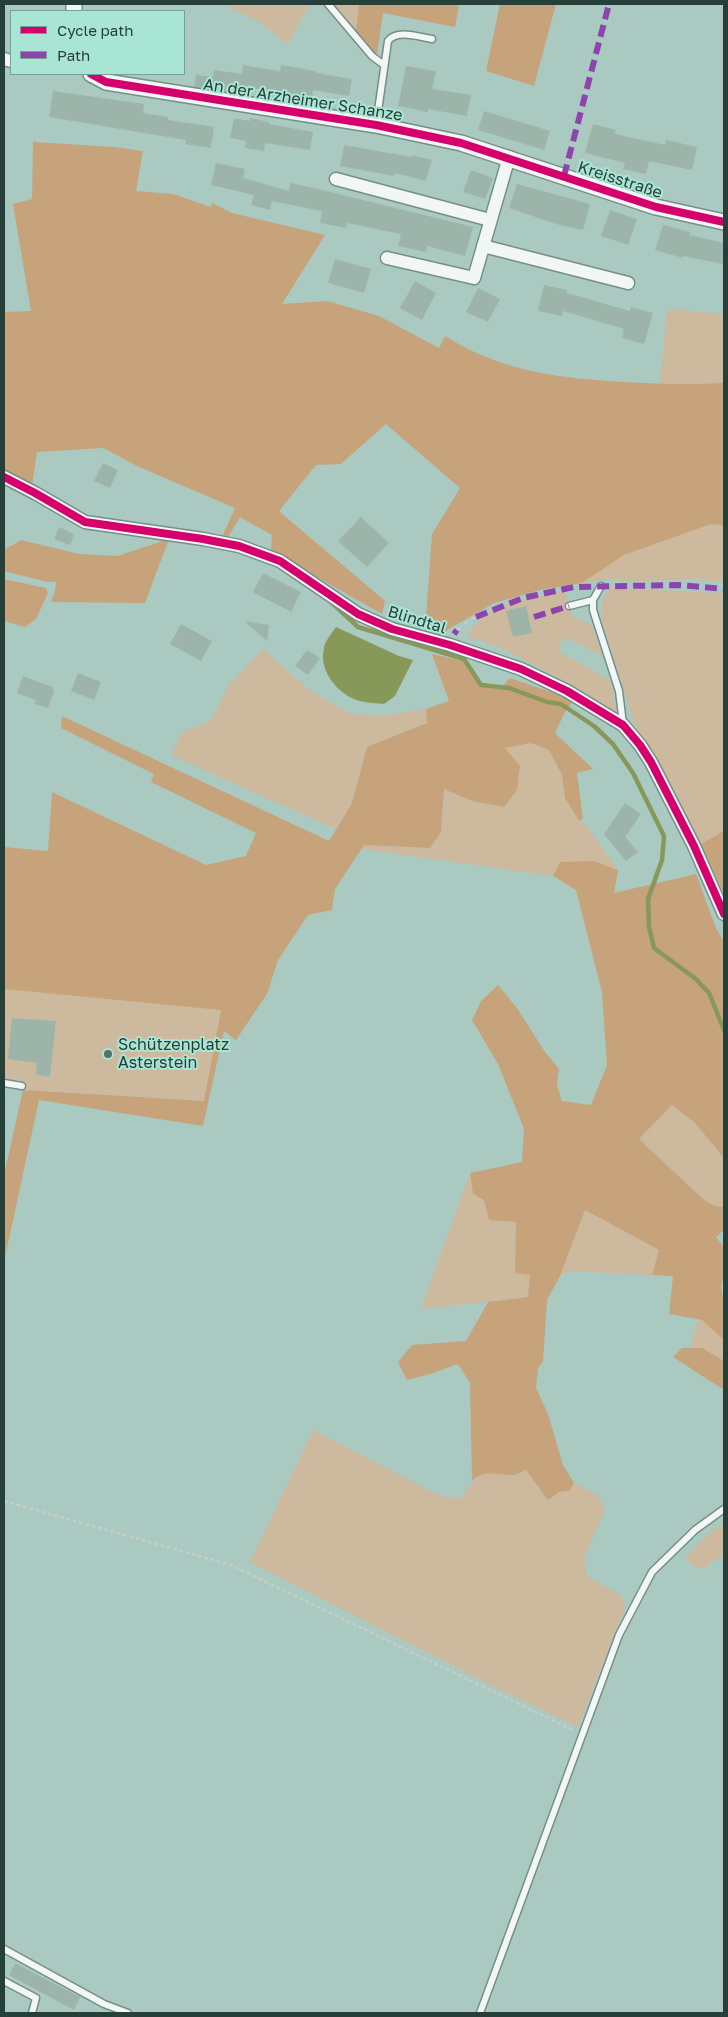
<!DOCTYPE html>
<html>
<head>
<meta charset="utf-8">
<style>
  body { margin:0 }
  #map { position:relative; width:728px; height:2017px; overflow:hidden; background:#aacac1; font-family:"Golos Text",sans-serif }
  canvas { display:block }
  .frame { position:absolute; inset:0; border:5px solid #263f38; pointer-events:none }
  .legend { position:absolute; left:10px; top:10px; width:175px; height:65px; box-sizing:border-box; background:#a9e5d4; border:1px solid #75a396; margin:0; padding:6px 9px; list-style:none; font-size:15px; color:#263f38 }
  .legend li { display:flex; align-items:center; gap:10px; height:25px }
  .legend b { width:25px; border:1px solid #75a396 }
</style>
</head>
<body>
<div id="map">
<canvas width="728" height="2017"></canvas>
<div class="frame"></div>
<ul class="legend">
<li><b style="height:6px;background:#d6006c"></b>Cycle path</li>
<li><b style="height:6px;background:#8e44ad"></b>Path</li>
</ul>
</div>
<script>
const ctx = document.querySelector('canvas').getContext('2d');
ctx.lineJoin = 'round';
function fill(path, color) { ctx.fillStyle = color; ctx.fill(path, 'evenodd'); }
function strokePath(path, color, width, dash) { ctx.strokeStyle = color; ctx.lineWidth = width; ctx.lineCap = dash ? 'butt' : 'round'; ctx.setLineDash(dash || []); ctx.stroke(path); }
function drawText(font, color, halo, rows, align = 'center') {
  ctx.font = font + ' "Golos Text",sans-serif'; ctx.lineWidth = 4; ctx.setLineDash([]); ctx.textBaseline = 'middle'; ctx.strokeStyle = halo; ctx.fillStyle = color; for (const [text, x, y, turn = 0] of rows) {
    ctx.save(); ctx.translate(x, y); ctx.rotate((+turn || 0) * Math.PI / 180); ctx.textAlign = isNaN(turn) ? turn : align; if (halo) ctx.strokeText(text, 0, 0); ctx.fillText(text, 0, 0); ctx.restore();
  }
}
fill(new Path2D(`
  M222,4h88l-22,40 -32,-24z
  M333,4h26l-3,27z
  M667,310h14l43,4v69l-64,1z
  M711,524l13,1v57l-27,-3 -53,2 -42,-1 -20,3 42,-28z
  M611,588l113,5v238l-23,13 -24,-41 -20,-43 -23,-37 -32,-103c-1,-14 -2,-22 9,-32z
  M565,591l8,27 18,6 12,32 -39,-19 -6,14 53,30 6,33c-48,-28 -97,-63 -151,-78 5,-6 10,-13 16,-18 19,-16 59,-21 83,-27z
  M263,649l45,40 42,25 39,1 37,-6 2,14 -61,24 -15,56 -17,26 -164,-74 11,-23 30,-12 16,-34z
  M531,743l18,7 13,25 3,23 14,23 7,4 32,45 -24,-9 -34,1 -7,14 -191,-27 2,-4 66,3 11,-16 3,-43 28,12 32,-53z
  M4,989l217,20 -17,92 -181,-11 1,-9 -20,-3z
  M672,1104l22,18 30,36v49l-9,-1 -11,-6 -65,-61z
  M470,1173l3,21 11,6 5,20 27,2 -1,50 15,3 -2,22 -107,12z
  M585,1210l74,40 -7,25 -83,-4 -9,5z
  M698,1319l4,1 22,20v21l-22,-13h-11z
  M313,1430l125,65 21,4 21,-25 18,-1 15,3 13,-6 33,22 10,-1 5,-8 25,13 6,14 -21,48 3,18 35,20 3,12 -47,119 -88,-42 -240,-123z
  M724,1522v33l-14,8 -6,6 -10,-3 -9,-8 15,-16z`), '#cdba9e');
fill(new Path2D(`
  M359,4h100l-4,23 -72,-14 -6,42 -21,-24z
  M500,4h56l-22,82 -48,-15z
  M33,142l82,5 28,4 -7,40 37,3 38,13 1,-4 20,10 93,22 -43,69 45,-3 52,15 60,32 6,-12c57,36 114,42 179,46 34,2 67,3 100,1v142l-13,-1 -87,31 -42,28 -42,7 -46,13 -47,27 -3,8 -8,-3 -13,-14 3,-4 6,-83 28,-46 -74,-64 -45,40 -25,1 -37,46 106,90 -3,13 -111,-63 1,-16 -32,-18 -12,20h-6l13,-29 -96,-41 -36,-19 -66,4 -5,34 -28,-14v-160l27,-1 -18,-107 19,-5z
  M169,539l-24,64 -94,-1 4,-11 1,-9h-9l-43,-11v-21l17,-10 58,14 38,2z
  M4,579l42,9 2,5 -12,26 -11,8 -21,-6z
  M432,654l31,7 17,26 20,2 10,-11 64,22 -9,12 -10,21 38,36 -16,4 6,46 -4,2 -14,-23 -3,-23 -13,-25 -18,-7 -26,5 15,18 -3,24 -13,17 -32,-6 -28,-12 -3,43 -11,16 -66,-3 -29,44 -3,21 -24,5 -30,45 -11,34 -31,46 -12,-9 -21,95 -164,-26 -35,162v-87l19,-85 181,11 17,-91 -217,-21v-142l44,4 4,-59 154,73 40,-9 10,-23 -105,-51 3,-8 -93,-46 1,-12 267,125 23,-38 15,-56 60,-24 -1,-14 23,-8z
  M724,831v63l-23,-50z
  M594,861l24,9 -4,23 82,-19 20,54 8,14v216l-30,-36 -22,-17 -33,34 65,61 11,6 9,1v23l-8,7 8,10v30l-3,8 3,23v32l-22,-20 -33,-6 4,-38 -21,-1 7,-25 -74,-40 -25,66 -13,24 -4,62 -5,6 -2,20 12,26 15,51 11,18 -5,8 -10,1 -11,8 -22,-30c-5,2 -10,6 -15,5 -16,0 -26,-6 -39,6l-2,-98 -12,-19 -28,10 -23,6 -9,-18 14,-17 54,-4 22,-39 40,-5 2,-22 -15,-2 1,-51 -27,-2 -5,-20 -11,-6 -3,-21 52,-11 2,-33 -26,-65 -26,-44 9,-19 17,-16 19,23 28,44 14,17 -2,16 5,16 29,4 16,-40 -5,-73 -26,-102 -23,-14 7,-14z
  M682,1348h20l22,13v29l-51,-33z`), '#c6a37a');
fill(new Path2D(`
  M336,627l63,29 14,4 -18,36 -11,8c-8,-1 -16,-1 -24,-3 -21,-5 -42,-30 -36,-53 1,-7 8,-15 12,-21z`), '#889859');
strokePath(new Path2D(`
  M331,602l27,25 106,32 17,26 28,3 38,14 14,2 33,22 19,18 20,29 31,63 -2,24 -14,39 1,28 5,21 42,31 13,14 15,37`), '#889859', 4.5);
fill(new Path2D(`
  M243,65l37,6 1,-6 35,6v2l36,6 -3,17 -36,-6 -1,8 -80,-13 -1,7 -37,-5 2,-12 17,2 1,-7 28,4z
  M406,66l30,5 -4,18 39,6 -4,21 -39,-7v3l-30,-6z
  M53,91l91,13 -1,9 25,4v3l46,7 -3,21 -26,-4 1,-4 -137,-23z
  M484,111l66,20 -6,19 -66,-20z
  M234,118l16,3v-3l19,4v2l44,8 -3,18 -45,-7 -1,8 -19,-3 1,-7 -16,-3z
  M593,124l23,6 -1,4 50,11 1,-5 31,7 -5,23 -43,-9 -3,13 -23,-5 2,-6 -40,-10z
  M344,145l67,12 1,-2 20,5 -6,21 -31,-8 -1,3 -54,-10z
  M216,163l29,6 -2,9 46,13 1,-8 20,4 163,40 -8,29 -38,-10 -1,6 -28,-6 3,-12 -54,-11 -1,5 -26,-5 2,-12 -50,-10 -2,9 -19,-5 3,-10 -43,-10z
  M471,170l22,8 -8,21 -22,-7z
  M517,184l73,20 -7,26 -27,-6 -47,-16z
  M610,210l27,9 -9,26 -27,-9z
  M663,225l27,7 -1,3 35,8v21l-41,-8v2l-28,-8z
  M335,259l36,10 -7,24 -36,-10z
  M415,281l21,12 -14,27 -22,-12z
  M544,285l23,5v3l63,18 1,-4 22,6 -9,31 -22,-6 2,-9 -61,-18 -1,5 -24,-5z
  M478,288l22,11 -12,23 -22,-10z
  M103,463l15,7 -8,18 -16,-7z
  M361,517l28,26 -22,24 -29,-26z
  M59,527l15,7 -4,11 -16,-6z
  M263,573l38,19 -10,20 -38,-20z
  M526,606l6,27 -19,4 -7,-26z
  M244,621l25,4 -2,16z
  M181,624l31,17 -11,20 -31,-17z
  M307,650l13,8 -12,17 -13,-9z
  M78,673l23,9 -7,18 -23,-9z
  M23,676l29,11 2,4 -6,17 -14,-4 2,-4 -19,-7z
  M625,803l16,11 -16,23 13,15 -12,9 -22,-27z
  M12,1018l44,3 -6,56 -14,-2 1,-12 -29,-4z
  M15,1963l65,34 -6,13 -65,-35z`), '#9db4aa');
const service = new Path2D(`
  M328,4l44,52 12,9
  M376,125l12,-84c9,-12 31,-4 44,-2
  M601,586l-8,14v10l26,81 4,33
  M569,606l24,-6
  M4,1083l18,3
  M4,1949l100,55 24,9
  M4,1981l32,17 -4,15
  M480,2013l139,-378 33,-63 43,-42 29,-21`);
const minor = new Path2D(`
  M4,59l7,2
  M336,179l154,41
  M483,246l145,37
  M387,258l87,20 35,-121
  M4,477l31,16 50,29 118,17 36,7 41,15 78,53 34,15 58,16 71,24 46,22 56,34 17,20 11,17 43,84 30,68`);
const tertiary = new Path2D(`
  M74,11v-7
  M91,74l15,8 270,43 85,18 195,64 68,15`);
strokePath(service, '#758f88', 9);
strokePath(minor, '#758f88', 15);
strokePath(tertiary, '#758f88', 18);
strokePath(new Path2D(`
  M472,619l4,-2
  M464,624l4,-2
  M457,630l3,-2
  M4,1501l227,64 344,166`), '#c4cdca', 2.5, [4, 2.5]);
strokePath(service, '#f2f7f6', 6);
strokePath(minor, '#f2f7f6', 12);
strokePath(tertiary, '#f2f7f6', 15);
strokePath(new Path2D(`
  M564,176l45,-172
  M476,617l47,-19 51,-11 105,-2 45,4
  M534,617l35,-11
  M454,634l3,-4`), '#8e44ad', 6, [12, 6]);
strokePath(new Path2D(`
  M91,74l15,8 270,43 85,18 195,64 68,15
  M4,477l31,16 50,29 118,17 36,7 41,15 78,53 34,15 58,16 71,24 46,22 56,34 17,20 11,17 43,84 30,68`), '#d6006c', 8);
for (const [x, y, r, color] of [
  [108,1054,5,"#547068"]
]) { const dot = new Path2D(); dot.arc(x, y, r, 0, 2 * Math.PI); ctx.fillStyle = color; ctx.fill(dot); strokePath(dot, '#a9e5d4', 2); }
drawText('16px', '#263f38', '#a9e5d4', [
  ["An der Arzheimer Schanze",303,100,9],
  ["Kreisstraße",620,180,18],
  ["Blindtal",417,620,17]
]);
drawText('16px', '#263f38', '#a9e5d4', [
  ["Schützenplatz",118,1045],
  ["Asterstein",118,1063]
], 'left');
</script>
</body>
</html>
